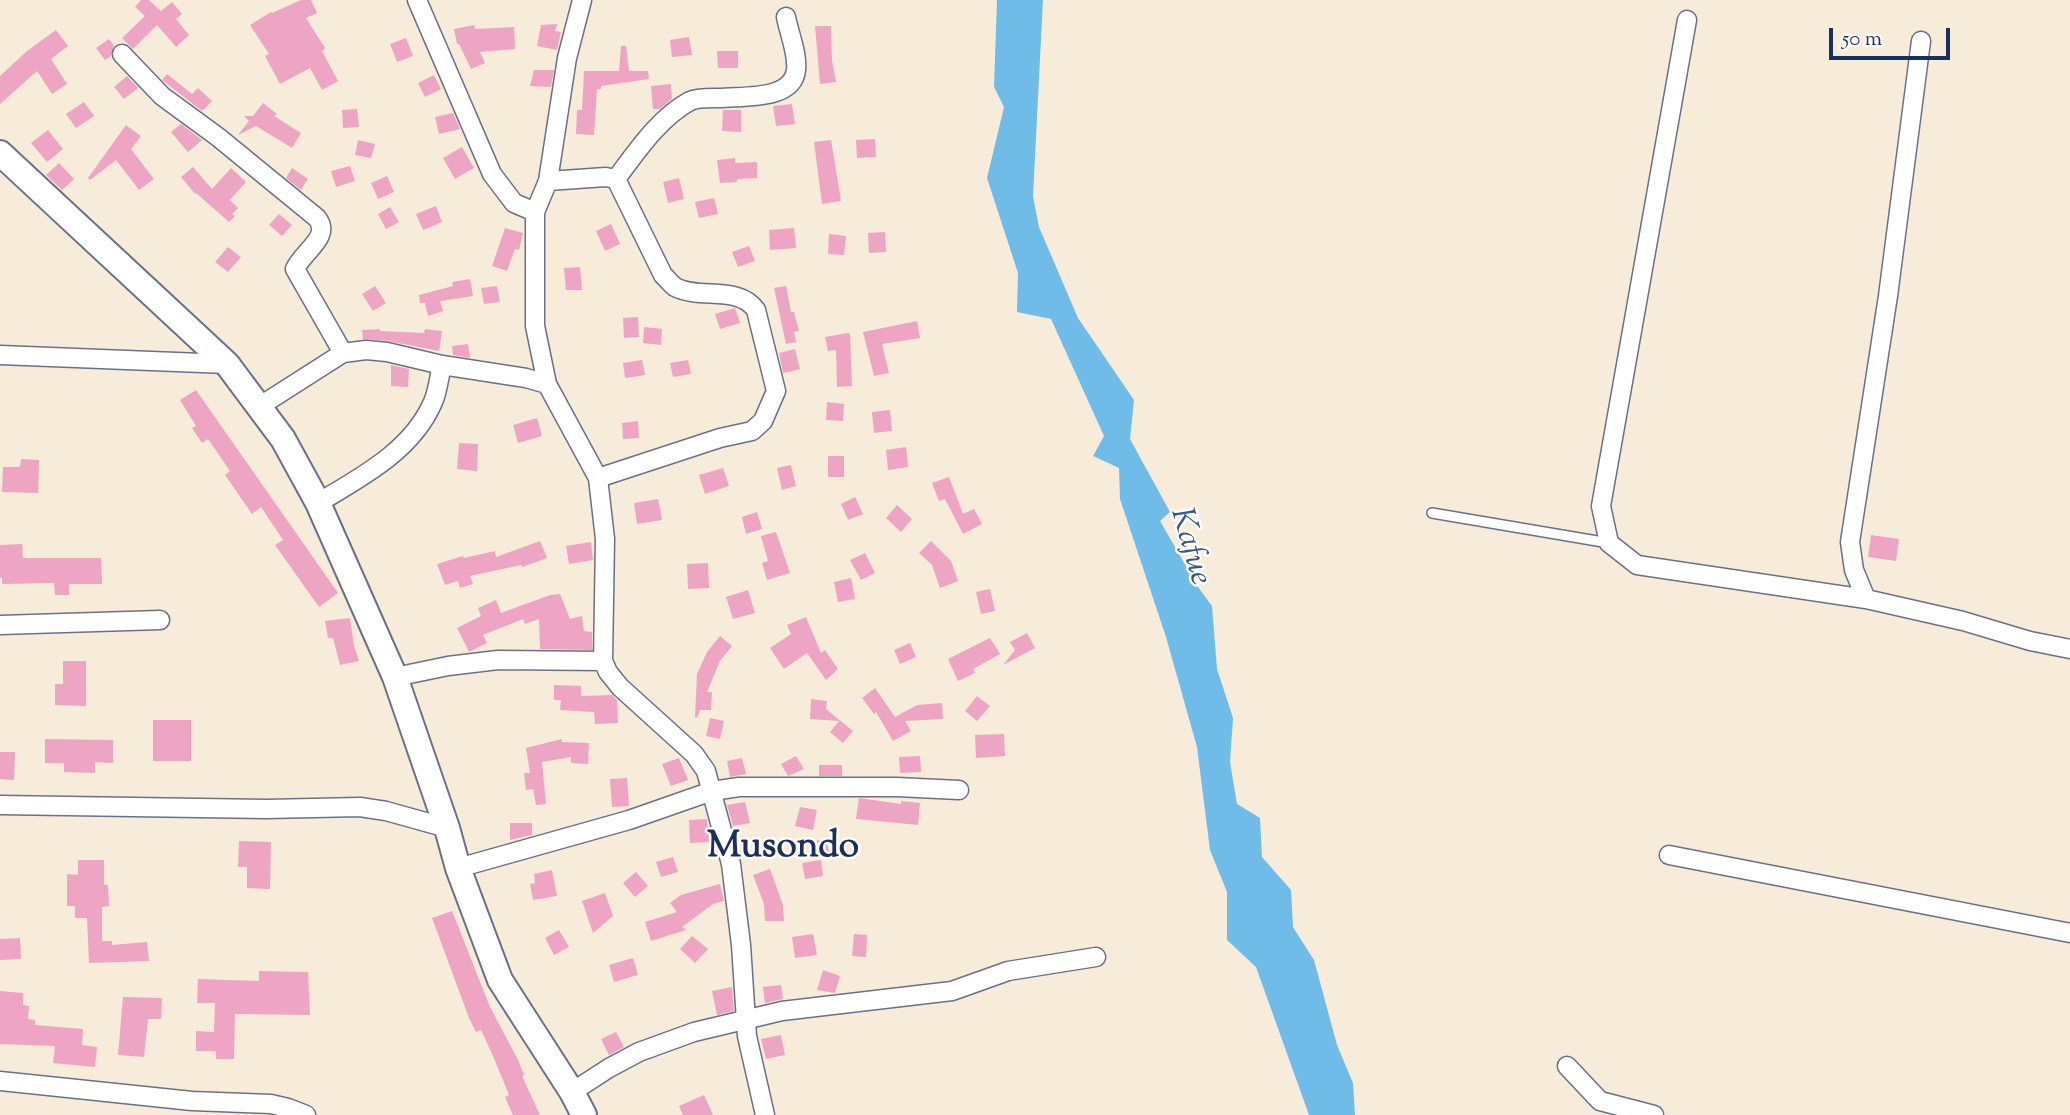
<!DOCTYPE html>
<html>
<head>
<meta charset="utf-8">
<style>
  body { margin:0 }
  #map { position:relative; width:2070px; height:1115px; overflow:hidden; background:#f6ecd9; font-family:"Sorts Mill Goudy",serif }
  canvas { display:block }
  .scale { position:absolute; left:1829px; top:28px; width:121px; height:32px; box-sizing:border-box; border:4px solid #1b2f5e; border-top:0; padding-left:9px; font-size:21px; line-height:24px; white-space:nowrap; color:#1b2f5e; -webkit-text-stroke:5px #fdfcf7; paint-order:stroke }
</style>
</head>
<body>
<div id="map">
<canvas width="2070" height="1115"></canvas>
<div class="scale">50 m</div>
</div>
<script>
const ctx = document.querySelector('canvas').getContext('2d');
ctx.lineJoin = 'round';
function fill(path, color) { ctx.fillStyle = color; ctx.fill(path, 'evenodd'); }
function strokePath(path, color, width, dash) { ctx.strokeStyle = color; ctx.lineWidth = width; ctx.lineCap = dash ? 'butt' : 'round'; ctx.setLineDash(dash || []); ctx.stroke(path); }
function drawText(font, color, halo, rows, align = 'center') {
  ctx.font = font + ' "Sorts Mill Goudy",serif'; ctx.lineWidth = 5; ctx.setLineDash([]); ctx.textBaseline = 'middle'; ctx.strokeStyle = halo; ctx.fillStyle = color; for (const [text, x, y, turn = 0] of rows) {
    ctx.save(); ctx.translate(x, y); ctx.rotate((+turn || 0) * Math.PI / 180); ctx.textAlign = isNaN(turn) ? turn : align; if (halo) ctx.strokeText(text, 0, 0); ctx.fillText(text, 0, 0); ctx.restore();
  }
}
fill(new Path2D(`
  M997,0h46l-10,196 6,31 39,91 56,82 -4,39 40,73 -10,9 38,66 14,19 5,63 16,49 -3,44 7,42 23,14 2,39 29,33 2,37 21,33 23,85 16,38 2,32h-46l-53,-148 -29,-27v-48l-17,-42 -13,-103 -31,-110 -46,-138 -1,-31 -26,-12 11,-20 -53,-117 -34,-7 1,-39 -31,-95 17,-71 -10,-20z`), '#70bce9');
fill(new Path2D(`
  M141,0h8l12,11 11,-9 10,12 -6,5 13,16 -13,12 -19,-22 -24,24 -11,-11 23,-22 -10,-9z
  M301,0h10l6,13 -11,5 19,30 -3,3 16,30 -16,9 -12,-22 -30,16 -15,-28 4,-2 -19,-29 21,-13 1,1z
  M557,24l-2,7 6,1 -4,18 -20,-4 4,-21z
  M474,25l1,4 39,-2 1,22 -35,3 5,11 -14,6 -12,-25h-2l-3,-15z
  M815,26h16l1,35 4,21 -16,2z
  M56,30l12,16 -17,13 16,25 -15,10 -15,-23 -37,33v-28l27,-25z
  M689,37l3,18 -20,2 -2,-17z
  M406,38l7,18 -16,6 -7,-18z
  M109,39l5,7 -3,10 -6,4 -9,-12z
  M621,46h5l3,25h19l1,8 -48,7v3h-4l-3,46 -18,-1 1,-24h5l2,-39h35z
  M717,51h21v17h-20z
  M534,70h20l-3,17 -21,-1z
  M167,74l25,20 6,-6 14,13 -10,10 -40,-31z
  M434,75l7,14 -16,8 -7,-14z
  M127,76l11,12 -14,11 -10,-12z
  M671,84l1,15 -12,10h-7l-2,-23z
  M84,102l10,14 -18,12 -10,-14z
  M263,103l14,11 -3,2 27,17 -9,15 -36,-22 -18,9 11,-14 -5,-5h9z
  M792,104l3,20 -19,2 -3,-20z
  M357,109l2,18 -16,1 -1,-18z
  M723,110h18v22l-19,-1z
  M453,113l7,16 -21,5 -4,-17z
  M181,124l21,16 -14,12 -17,-20z
  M126,125l15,11 -10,13 23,30 -15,11 -23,-30 -26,20 -2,-2z
  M48,130l15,19 -16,13 -16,-19z
  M875,139l1,18 -19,1 -1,-18z
  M358,140l17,4 -4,14 -16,-3z
  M831,140l10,61 -19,3 -8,-62z
  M462,147l12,21 -19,11 -12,-21z
  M735,158v5l22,-1v16l-20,1v3l-17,1 -3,-23z
  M59,163l15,16 -12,11 -16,-15z
  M350,166l5,15 -19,6 -5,-16z
  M193,167l19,22 19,-21 15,14 -16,18 8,8 -6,6 3,2 -6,6 -33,-29 -1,1 -14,-17z
  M292,168l16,11 -7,11 -15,-12z
  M387,176l7,16 -16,7 -7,-16z
  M679,178l5,21 -16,4 -5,-21z
  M714,198l4,16 -19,4 -4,-16z
  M436,206l6,16 -19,8 -7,-16z
  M390,207l9,15 -13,7 -8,-15z
  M279,214l13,11 -10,11 -13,-11z
  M611,224l9,20 -15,7 -9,-20z
  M505,228l18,5 -4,17 -4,-1 -8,22 -15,-5z
  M794,228l2,20 -26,2 -1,-20z
  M885,232l1,20 -17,1 -1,-20z
  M829,234l17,2 -2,19 -16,-1z
  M749,246l6,15 -17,6 -6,-15z
  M228,247l13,10 -13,15 -13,-10z
  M580,267l2,23h-16l-2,-22z
  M470,279l3,17 -33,5 3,10 -15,5 -3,-13h-5l-1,-8 34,-9 -1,-4z
  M375,286l11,17 -13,8 -11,-17z
  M497,286l3,16 -16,2 -3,-16z
  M786,286l5,26h3l5,19 -5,1 2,10 -10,2 -12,-56z
  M735,308l5,15 -20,6 -5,-15z
  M638,317l1,20 -15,1 -1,-20z
  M917,321l3,17 -38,6 7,29 -15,3 -11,-44z
  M644,327l18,2 -1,16 -18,-2z
  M380,329v2l44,2 1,-4 17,2 -3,20 -51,-10 -25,-2 -1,-9z
  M848,333l2,1 2,52 -15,1 -1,-37 -8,1 -3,-14z
  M468,344l2,14 -17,-3 -1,-9z
  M795,349l5,20 -17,4 -4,-20z
  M642,360l3,15 -20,3 -2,-15z
  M688,360l3,14 -18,3 -3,-14z
  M391,365l18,4 -1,18 -17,-1z
  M196,390l142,203 -19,14 -44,-62 8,-5 -22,-33 -9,7 -27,-39 5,-4 -22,-32 -6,4 -10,-15 4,-2 -16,-26z
  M827,402l17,2 -1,17 -17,-1z
  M890,410l2,21 -18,2 -2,-21z
  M537,418l5,18 -24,7 -5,-18z
  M638,421l1,17 -16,1 -1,-16z
  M459,443l19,1 -1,27 -20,-2z
  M906,447l2,20 -20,3 -2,-20z
  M828,456h16v21h-16z
  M21,459l18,1 -1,33 -36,-1 1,-25h17z
  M791,465l5,21 -14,4 -5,-22z
  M723,468l6,18 -24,8 -6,-19z
  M949,477l14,37 11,-5 8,15 -19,10 -18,-35 -6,2 -7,-18z
  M855,497l8,17 -15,6 -7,-16z
  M658,499l4,21 -25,4 -3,-21z
  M897,505l15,14 -11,13 -15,-14z
  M757,512l5,17 -16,5 -4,-17z
  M776,532l14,41 -23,7 -5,-17 6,-2 -7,-25z
  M1871,535l28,4 -3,22 -28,-4z
  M540,541l7,17 -25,9 -1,-2 -51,11 3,8 -13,4 -2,-7 -13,4 -8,-21 26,-8 1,2 31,-7 1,6z
  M931,541l20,20 7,20 -18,7 -8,-23 -13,-12z
  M591,542l2,18 -24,4 -3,-18z
  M22,544l1,14h78l1,26h-33v11h-14l-1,-12 -52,1v-7l-2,1v-33z
  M865,553l10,20 -14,7 -11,-20z
  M708,563l1,25 -21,1 -1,-25z
  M851,578l4,21 -17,3 -4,-20z
  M990,589l5,22 -14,3 -5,-22z
  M748,590l7,23 -22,6 -7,-22z
  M560,594l10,25 12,-3 2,15 8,1v18l-52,-1 -1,-30 -14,5 -2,-5 -40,16 4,8 -18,9 -12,-24 24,-12 -3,-8 18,-8 5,13 49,-18z
  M806,617l15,36 4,-3 13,19 -12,11 -19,-27 -23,16 -14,-21 21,-14 -4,-9z
  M350,618l4,28 5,15 -19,4 -7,-27h-5l-3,-17z
  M1027,633l8,15 -32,17 12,-15 -5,-8z
  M720,636l12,10 -12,15 -13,31h5l-1,18h-11l-3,8 -2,-1 2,-43 10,-22z
  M990,638l10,16 -27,15 2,4 -17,8 -10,-22z
  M910,643l6,14 -16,7 -6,-14z
  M63,661h23v45l-31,-1v-21h8z
  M554,685l27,1v10l31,-1 5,5 1,23 -23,1 -1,-12 -34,-2 1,-10h-7z
  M875,688l20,29 22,-12 25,-2 1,16 -38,2 6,10 -18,10 -17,-29 -2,2 -12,-16z
  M977,696l13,10 -13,15 -12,-10z
  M811,699l16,2 -1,8 27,22 -10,12 -13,-11 9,-11 -29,-2z
  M710,718l14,3 -4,18 -14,-3z
  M153,720h38v41h-38z
  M1004,734l1,22 -29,2 -1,-23z
  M45,739l68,1v23l-18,-1v11l-31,-1v-9h-19z
  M562,739v3l27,1 -1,21 -17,-1v-6l-29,5 4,42 -10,1 -3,-16 -7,1 -2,-17h6l-4,-25z
  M0,752h15l-1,28 -14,-1z
  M796,756l8,13 -16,7 -7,-12z
  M920,756l1,16 -21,1 -1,-16z
  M679,758l9,22 -17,6 -9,-22z
  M742,758l4,16 -16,3 -3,-16z
  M819,765h23v11h-23z
  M627,778l2,28 -17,1 -2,-28z
  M859,798l42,6v-3l19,2 -2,22 -62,-6z
  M745,802l5,21 -17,3 -6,-21z
  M800,807l17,3 -4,20 -18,-4z
  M707,819l2,23 -19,1 -1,-23z
  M510,823h22v12l-22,5z
  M826,839l3,13 -18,4 -3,-14z
  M239,841l32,1 -1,47 -23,-1v-21h-9z
  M673,857l5,15 -17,5 -5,-15z
  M78,860h26v25h4l1,21 -7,1v34h10v4l35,-3 2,19 -60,2 -2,-45h-12v-12h-8v-32l11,1z
  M821,860l2,16 -18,3 -3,-16z
  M770,869l13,36 1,16h-19l-1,-17 -11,-29z
  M552,870l5,26 -24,4 -3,-16 5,-1 -1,-9z
  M636,872l12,14 -13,11 -12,-14z
  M720,884l4,17 -11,3 -31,23 4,3 -35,11 -6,-19 32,-10 -7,-9 11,-8z
  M605,893l8,23 -20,17 -11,-32z
  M452,911l38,96 28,53 6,15 -2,1 18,39h-27l-8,-18 4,-2 -16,-39 -12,-26 -5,2 -7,-14 -37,-100z
  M559,930l10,17 -15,8 -9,-17z
  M813,934l4,21 -22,3 -3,-21z
  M854,934l13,1 -1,22 -14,-1z
  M692,936l16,13 -13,14 -15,-14z
  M20,938l1,21 -21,1v-21z
  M633,958l5,17 -24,7 -5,-17z
  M823,970l17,6 -5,17 -18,-3z
  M259,971l49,1 2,43 -75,-1 -1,45h-18v-8h-20v-20l18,1 1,-29h-18l1,-24 61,2z
  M781,985l2,14 -18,4 -2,-16z
  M732,987l2,24 -17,4 -5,-24z
  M0,991l23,2v12l6,1 -1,13 7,1v5l48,4 -1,16 15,2 -2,20 -42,-4 2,-17 -55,-2z
  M123,997l39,1 -1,21h-13l-4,38 -26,-2z
  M616,1032l8,15 -15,8 -8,-16z
  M781,1035l4,20 -19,4 -5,-20z
  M704,1095l9,20h-30l-4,-9z`), '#eea5c3');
const lane = new Path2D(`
  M1432,513l177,30`);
const street = new Path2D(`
  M417,0l75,174 22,29 21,9
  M1687,20l-86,486 8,37 28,22 229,34 97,22 67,20 40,8
  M122,54l40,42 56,41 99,81c15,19 -14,33 -22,51l48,84
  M616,179c21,-28 43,-61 74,-78 8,-4 23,-3 32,-3 23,-2 71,2 74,-28 2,-16 -7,-37 -10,-53
  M548,181l58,-4 10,2 47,96c4,4 8,9 12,12 25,13 64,-2 81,23l20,81 -13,30 -11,10 -32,7 -122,40
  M0,355l227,9
  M547,384l51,94 7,61 -2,122
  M260,406l83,-53 23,-3 21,2 55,13 84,13 21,6 -12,-58v-114l13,-31 19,-123 15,-58
  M318,503c43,-26 94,-52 115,-101 5,-11 6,-25 9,-37
  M1866,599l-12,-29 -4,-28 38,-246 33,-255
  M0,625l160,-5
  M395,677l53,-11 50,-6 105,1 5,11 12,15 74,67 12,17 25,93 10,81 6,91 18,79
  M0,805l266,4 94,-2 26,4 61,17
  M1669,855l401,78
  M458,868l171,-48 83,-29 27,-4h158l62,3
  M1567,1066l33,35 54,14
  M0,1081l192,20 79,3 17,4 18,7
  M572,1092l37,-24 30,-16 55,-20 88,-21 170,-20 56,-20 88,-14`);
const secondary = new Path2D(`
  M0,153l227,211 56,75 35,64 77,174 52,151 11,40 42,112 72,112 12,23`);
strokePath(lane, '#687189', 12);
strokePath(street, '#687189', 21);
strokePath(secondary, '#687189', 28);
strokePath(lane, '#fff', 9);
strokePath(street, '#fff', 18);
strokePath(secondary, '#fff', 24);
drawText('italic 32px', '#355988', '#fdfcf7', [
  ["Kafue",1188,547,74]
]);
drawText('bold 37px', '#1b2f5e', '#fdfcf7', [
  ["Musondo",783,850]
]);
</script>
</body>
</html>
